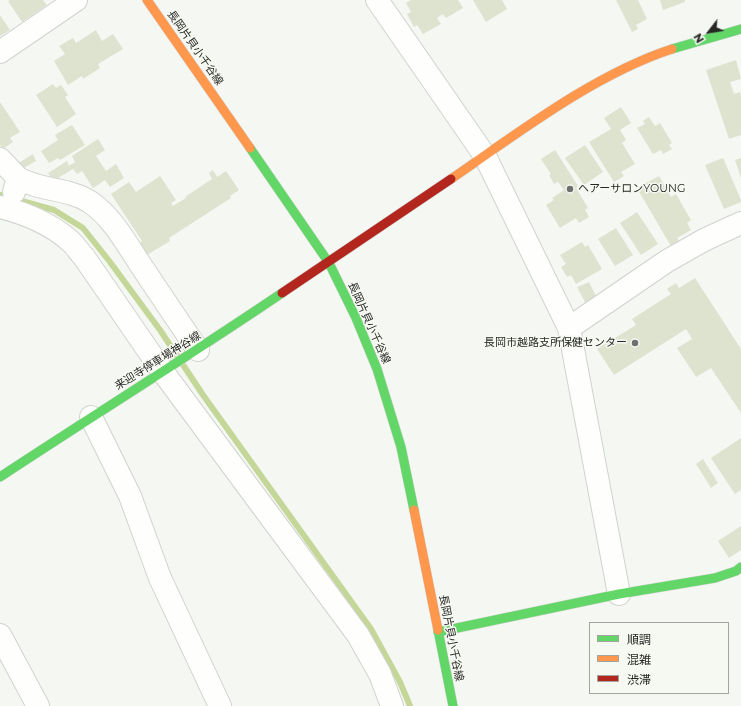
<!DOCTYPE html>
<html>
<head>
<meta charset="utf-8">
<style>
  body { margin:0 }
  #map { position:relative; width:741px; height:706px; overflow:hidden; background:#f5f7f3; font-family:Montserrat,"Noto Sans JP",sans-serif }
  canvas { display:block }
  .legend { position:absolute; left:589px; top:622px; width:140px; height:72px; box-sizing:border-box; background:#f6f8f2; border:1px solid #a3a4a0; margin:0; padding:5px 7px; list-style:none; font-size:12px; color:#272725 }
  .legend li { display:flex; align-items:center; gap:8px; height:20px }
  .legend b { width:20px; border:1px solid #a3a4a0 }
  .north { position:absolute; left:689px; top:12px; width:40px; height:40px; -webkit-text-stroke:3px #f6f8f2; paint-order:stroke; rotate:239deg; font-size:11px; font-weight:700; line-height:16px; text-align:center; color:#272725 }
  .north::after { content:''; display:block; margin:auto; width:14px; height:18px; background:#272725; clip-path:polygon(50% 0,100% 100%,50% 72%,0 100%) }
</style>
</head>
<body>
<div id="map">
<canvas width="741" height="706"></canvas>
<ul class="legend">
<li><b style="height:5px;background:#63d668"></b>順調</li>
<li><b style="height:5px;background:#ff974d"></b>混雑</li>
<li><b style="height:5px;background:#b3261e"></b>渋滞</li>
</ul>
<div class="north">N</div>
</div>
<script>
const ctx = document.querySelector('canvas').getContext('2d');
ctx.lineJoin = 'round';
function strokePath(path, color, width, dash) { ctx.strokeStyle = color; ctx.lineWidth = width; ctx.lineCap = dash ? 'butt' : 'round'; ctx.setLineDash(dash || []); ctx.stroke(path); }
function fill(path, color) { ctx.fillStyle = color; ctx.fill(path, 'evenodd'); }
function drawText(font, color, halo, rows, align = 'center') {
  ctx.font = font + ' Montserrat,"Noto Sans JP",sans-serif'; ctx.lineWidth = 3; ctx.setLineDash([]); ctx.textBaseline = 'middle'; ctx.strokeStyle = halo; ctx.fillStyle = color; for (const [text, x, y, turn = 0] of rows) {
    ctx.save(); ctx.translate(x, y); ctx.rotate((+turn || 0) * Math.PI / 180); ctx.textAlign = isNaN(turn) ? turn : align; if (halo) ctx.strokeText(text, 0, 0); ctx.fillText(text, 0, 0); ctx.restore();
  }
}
strokePath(new Path2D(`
  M0,195l54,15 29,18 27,34 50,68 43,65 168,234 29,53 10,24`), '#c5d798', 6);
fill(new Path2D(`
  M10,0h33l4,5 -25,17 -14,-21z
  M411,0h47l5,8 -17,10 -3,-4 -6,4 4,6 -18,10 -6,-9 -3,2 -7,-13 4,-2 -5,-9z
  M473,0h29l5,9 -21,13z
  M616,0h22l9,19 -11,6 2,4 -6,3z
  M660,0h25v2l-22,8z
  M0,15l10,15 -10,6z
  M96,30l6,11 11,-7 10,15 -25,15 2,4 -17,11 -1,-3 -14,9 -14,-24 11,-7 -6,-8 14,-8 3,5z
  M736,60l5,19 -11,3 4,12 6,-2 1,4v39l-12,4 -23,-69z
  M53,84l3,4 5,-3 7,10 -3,2 11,17 -19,13 -21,-32z
  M0,102l20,30 -10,6 3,4 -10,7 -3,-4z
  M621,107l10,16 -11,7 6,10 -4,3 13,21 -14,8 3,4 -10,6 -25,-40 22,-13 -7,-11z
  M649,117l6,9 5,-3 12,20 -3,2 3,4 -9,5 -2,-4 -8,4 -16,-26 8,-4 -2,-3z
  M72,125l13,20 -25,15 -2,-2 -9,5 -8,-12 17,-11 -3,-5z
  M98,139l7,11 -9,6 10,15 10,-7 8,14 -14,9 -5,-7 -12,8 -11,-17 -5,3 -4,-5 -20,12 -5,-8 19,-12 2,5 6,-4 -3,-6z
  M585,145l18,27 -19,13 -19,-27z
  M555,150l23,36 -2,2 12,20 -3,2 4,7 -10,6 -3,-5 -16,10 -14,-23 8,-5 -2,-2 12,-8 -6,-8 -4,2 -5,-9 2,-1 -10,-15z
  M33,154l3,7 -16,9 -3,-6z
  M723,158l18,42v2l-17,7 -19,-44z
  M741,158v20l-6,-18z
  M213,170l4,7 9,-6 13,19 -9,6 1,2 -62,40 1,3 -23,14 -7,-12 2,-2 -31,-47 18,-12 7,10 24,-16 16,24 -5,3 2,3 13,-8 -1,-1 27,-18 -3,-6z
  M659,176l12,21 5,-3 15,26 -4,3 4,7 -14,8 3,5 -8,5 -35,-60z
  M637,212l21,32 -17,11 -21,-32z
  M616,228l17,27 -18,11 -17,-27z
  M582,242l3,5 3,-2 14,24 -26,15 -5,-9 -4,2 -6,-10 5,-3 -6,-9z
  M695,278l46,71v64l-30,-45 -15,9 -19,-29 15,-9 -6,-10 -72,46 -17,-26 39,-24 -4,-6 39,-25 -4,-5 9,-6 3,5z
  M589,282l8,16 -11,6 -9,-17z
  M741,438v52l-6,4 -24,-36z
  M703,459l15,24 -7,5 -15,-24z
  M741,526v24l-12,8 -11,-17z`), '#dde3cf');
const street = new Path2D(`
  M377,0l108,156 84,172 50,266
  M0,52l76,-52
  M0,159l18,19 -4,14
  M18,178c22,13 51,10 72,24 21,14 35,39 48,59 20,30 40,60 60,89
  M0,207c24,6 51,17 70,34 5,4 9,11 14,16l79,115 195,263 22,39 12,32
  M569,328l98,-67 37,-21 37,-17
  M91,417l39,79 30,82 60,128
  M0,635l38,71`);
const fast = new Path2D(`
  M672,49l69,-20
  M250,148l79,115 27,55 21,51 24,78 13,63
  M0,477c94,-62 189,-121 282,-184
  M438,630l15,76
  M438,632l181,-38 96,-16 21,-7 5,-4`);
const slow = new Path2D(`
  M147,0l103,148
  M451,179c67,-46 144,-105 221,-130
  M414,510l24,120`);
const jam = new Path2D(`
  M282,293l169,-114`);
strokePath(street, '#d1d3d0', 24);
strokePath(fast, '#d1d3d0', 10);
strokePath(slow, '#d1d3d0', 10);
strokePath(jam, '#d1d3d0', 10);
strokePath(street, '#fefefd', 22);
strokePath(fast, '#63d668', 9);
strokePath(slow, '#ff974d', 9);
strokePath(jam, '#b3261e', 9);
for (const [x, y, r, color] of [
  [570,189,4,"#6f706d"],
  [635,343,4,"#6f706d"]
]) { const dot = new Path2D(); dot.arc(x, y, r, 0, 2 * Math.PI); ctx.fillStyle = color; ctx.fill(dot); strokePath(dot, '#f6f8f2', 1.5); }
drawText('11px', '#272725', '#f6f8f2', [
  ["長岡片貝小千谷線",195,48,55],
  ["長岡片貝小千谷線",369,323,66],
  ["来迎寺停車場神谷線",158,361,-32],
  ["長岡片貝小千谷線",451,638,79]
]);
drawText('11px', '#272725', '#f6f8f2', [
  ["ヘアーサロンYOUNG",578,189],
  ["長岡市越路支所保健センター",627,343,"right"]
], 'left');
</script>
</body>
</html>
